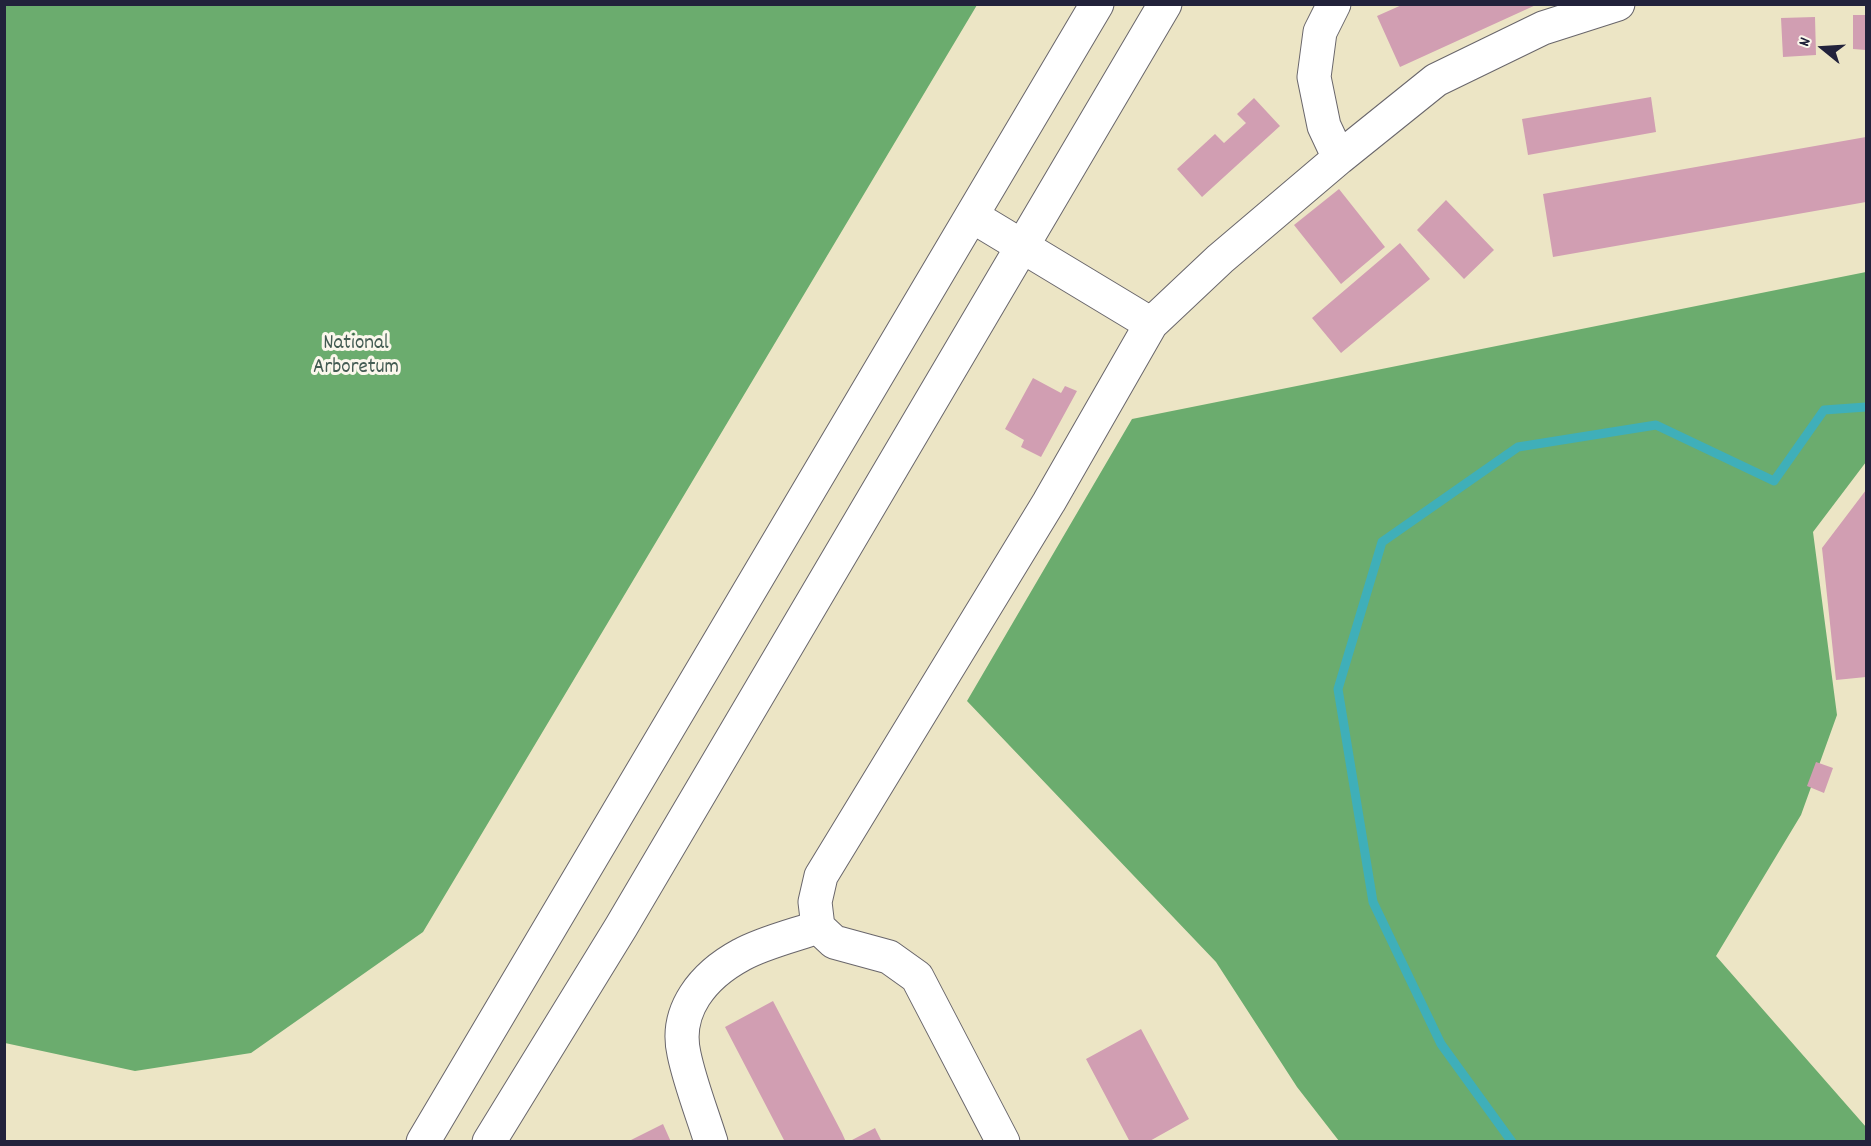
<!DOCTYPE html>
<html>
<head>
<meta charset="utf-8">
<style>
  body { margin:0 }
  #map { position:relative; width:1871px; height:1146px; overflow:hidden; background:#ece5c5; font-family:Dekko,sans-serif }
  canvas { display:block }
  .frame { position:absolute; inset:0; border:6px solid #22223b; pointer-events:none }
  .north { position:absolute; left:1793px; top:18px; width:60px; height:60px; -webkit-text-stroke:4px #fbf7ec; paint-order:stroke; rotate:288deg; font-size:16px; font-weight:700; line-height:24px; text-align:center; color:#22223b }
  .north::after { content:''; display:block; margin:auto; width:21px; height:27px; background:#22223b; clip-path:polygon(50% 0,100% 100%,50% 72%,0 100%) }
</style>
</head>
<body>
<div id="map">
<canvas width="1871" height="1146"></canvas>
<div class="frame"></div>
<div class="north">N</div>
</div>
<script>
const ctx = document.querySelector('canvas').getContext('2d');
ctx.lineJoin = 'round';
function fill(path, color) { ctx.fillStyle = color; ctx.fill(path, 'evenodd'); }
function strokePath(path, color, width, dash) { ctx.strokeStyle = color; ctx.lineWidth = width; ctx.lineCap = dash ? 'butt' : 'round'; ctx.setLineDash(dash || []); ctx.stroke(path); }
function drawText(font, color, halo, rows, align = 'center') {
  ctx.font = font + ' Dekko,sans-serif'; ctx.lineWidth = 6; ctx.setLineDash([]); ctx.textBaseline = 'middle'; ctx.strokeStyle = halo; ctx.fillStyle = color; for (const [text, x, y, turn = 0] of rows) {
    ctx.save(); ctx.translate(x, y); ctx.rotate((+turn || 0) * Math.PI / 180); ctx.textAlign = isNaN(turn) ? turn : align; if (halo) ctx.strokeText(text, 0, 0); ctx.fillText(text, 0, 0); ctx.restore();
  }
}
fill(new Path2D(`
  M5,4l972,1 -554,927 -172,121 -116,18 -130,-28z
  M1866,272v190l-53,70 24,183 -36,100 -85,141 150,171v14h-527l-42,-54 -81,-125 -249,-261 165,-282z`), '#6bac6e');
strokePath(new Path2D(`
  M1512,1142l-71,-98 -68,-142 -35,-213 44,-147 136,-95 138,-22 118,56 50,-71 42,-3`), '#3fafb9', 9);
fill(new Path2D(`
  M1404,4h134l-138,63 -23,-51z
  M1853,15h13v35l-13,-1z
  M1815,17l1,38 -33,2 -2,-39z
  M1651,97l5,35 -128,23 -6,-36z
  M1254,98l26,28 -78,71 -25,-28 38,-35 9,9 22,-20 -9,-9z
  M1866,137v65l-313,55 -10,-63z
  M1339,189l46,58 -44,37 -47,-59z
  M1446,200l48,50 -30,29 -47,-49z
  M1400,243l30,36 -89,74 -29,-35z
  M1033,378l28,15 4,-7 12,5 -36,66 -20,-10 3,-7 -19,-11z
  M1866,490v187l-30,3 -14,-132z
  M1816,762l17,6 -9,25 -17,-7z
  M773,1001l69,132 4,9h-61l-60,-115z
  M1141,1029l48,90 -41,23h-18l-44,-83z
  M663,1124l8,18h-44z
  M875,1128l7,14h-29l-1,-2z`), '#d19eb2');
const minor = new Path2D(`
  M1334,4l-14,28 -6,45 10,49 15,32
  M972,216l179,108
  M711,1142c-9,-29 -21,-59 -27,-88 -10,-44 20,-79 57,-99 21,-12 54,-20 77,-28
  M1003,1142l-86,-165 -28,-20 -55,-15 -16,-15 -3,-25 6,-26 228,-374 102,-178 69,-65 119,-101 97,-78 107,-52 75,-24`);
const major = new Path2D(`
  M423,1142l674,-1138
  M489,1142l132,-215 544,-923`);
strokePath(minor, '#69666b', 35);
strokePath(major, '#69666b', 35);
strokePath(minor, '#fff', 33);
strokePath(major, '#fff', 33);
drawText('21px', '#445c53', '#fbf7ec', [
  ["National",356,345],
  ["Arboretum",356,369]
]);
</script>
</body>
</html>
